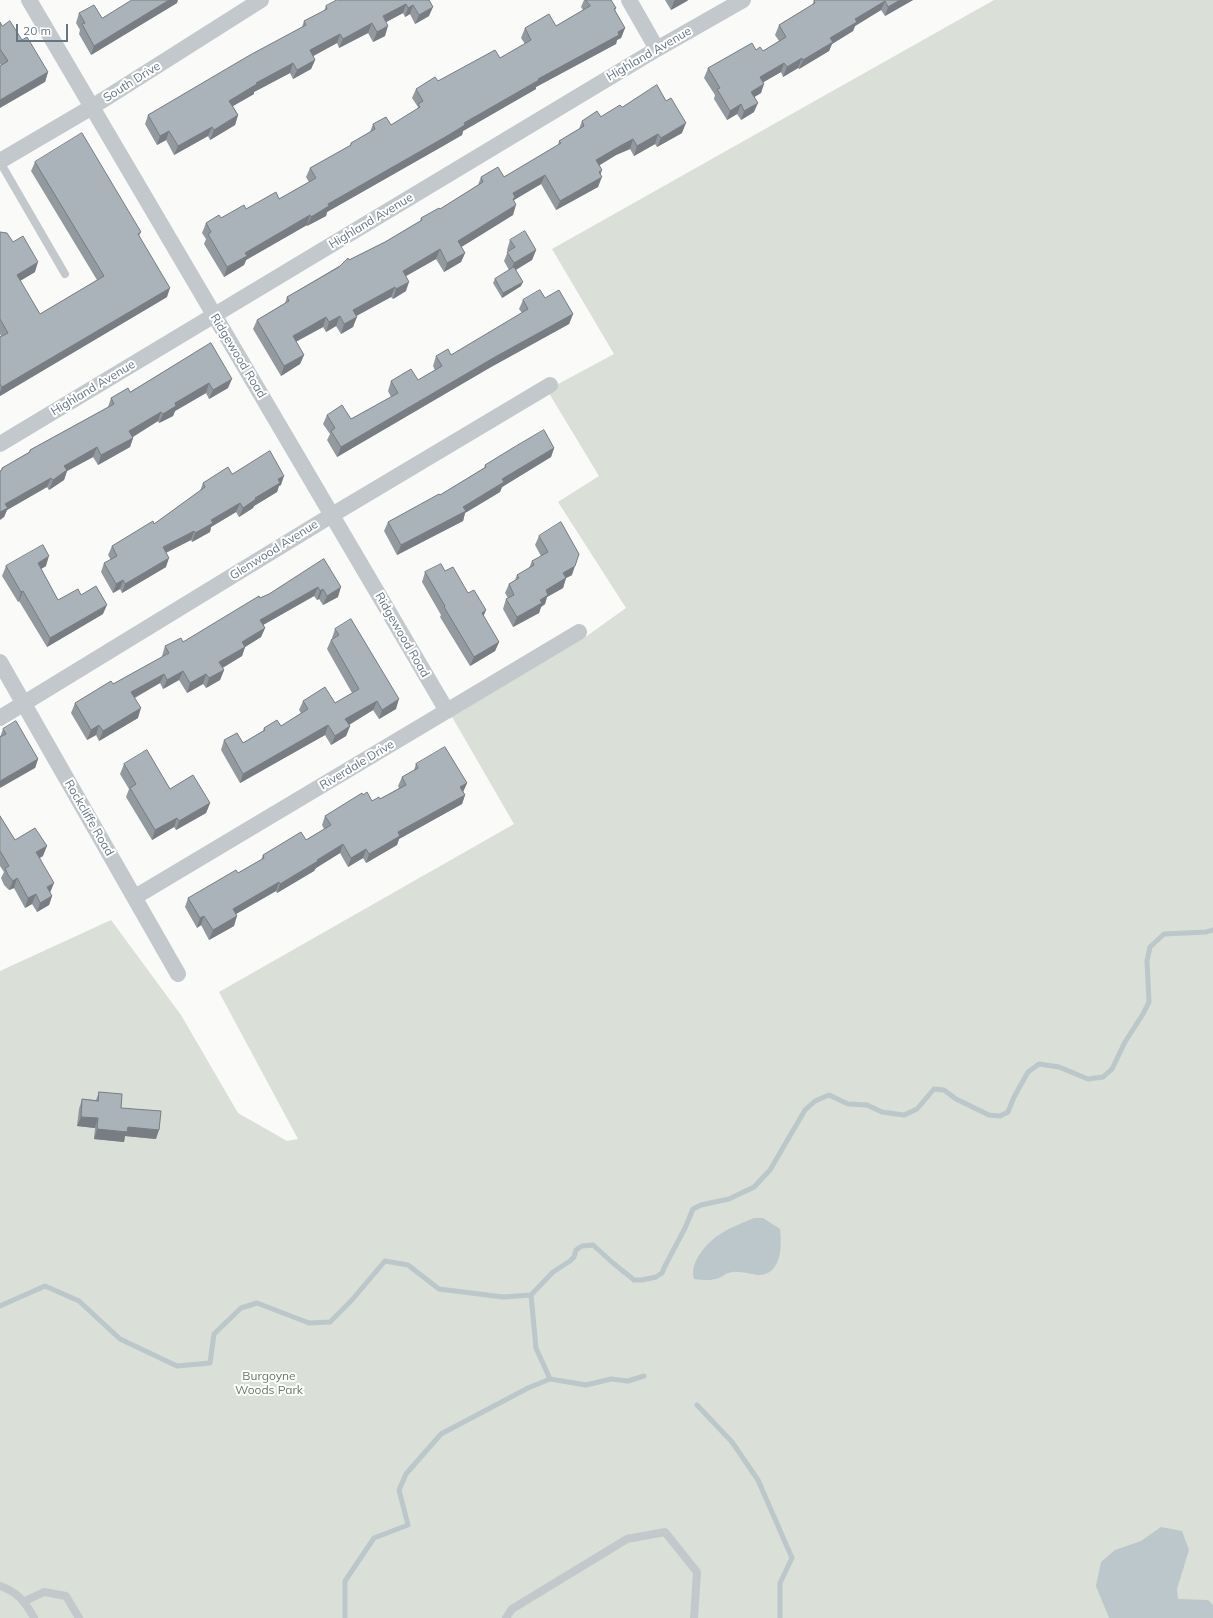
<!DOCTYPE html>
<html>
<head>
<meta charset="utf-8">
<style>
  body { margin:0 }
  #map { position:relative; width:1213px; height:1618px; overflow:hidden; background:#fafaf8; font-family:Mulish,sans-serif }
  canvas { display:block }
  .scale { position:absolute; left:16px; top:24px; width:52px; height:18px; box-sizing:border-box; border:2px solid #657683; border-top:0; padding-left:5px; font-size:12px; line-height:14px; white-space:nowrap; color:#657683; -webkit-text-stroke:3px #fff; paint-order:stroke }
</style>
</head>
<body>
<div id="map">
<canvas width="1213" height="1618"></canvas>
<div class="scale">20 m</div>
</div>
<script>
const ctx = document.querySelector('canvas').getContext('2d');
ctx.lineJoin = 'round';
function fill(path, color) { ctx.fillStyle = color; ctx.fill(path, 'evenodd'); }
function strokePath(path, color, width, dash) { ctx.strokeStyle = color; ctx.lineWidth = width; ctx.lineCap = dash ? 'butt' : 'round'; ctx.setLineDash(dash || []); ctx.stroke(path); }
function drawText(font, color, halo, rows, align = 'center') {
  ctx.font = font + ' Mulish,sans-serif'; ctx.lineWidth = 4; ctx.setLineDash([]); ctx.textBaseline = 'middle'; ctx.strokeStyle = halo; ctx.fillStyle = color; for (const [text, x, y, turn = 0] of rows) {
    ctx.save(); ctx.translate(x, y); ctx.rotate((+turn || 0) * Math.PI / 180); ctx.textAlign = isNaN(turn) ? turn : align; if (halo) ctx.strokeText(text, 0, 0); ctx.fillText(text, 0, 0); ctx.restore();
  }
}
fill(new Path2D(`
  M994,0h219v1618h-1213v-647l111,-51 70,95 57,98 49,28 11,-2 -79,-147 295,-168 -66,-114 136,-72 42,-30 -68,-106 41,-26 -52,-86 67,-36 -62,-105z`), '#dadfd7');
fill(new Path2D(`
  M754,1218h9l17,11c2,17 2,47 -23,46 -7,-1 -16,-4 -24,-3 -5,0 -10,4 -14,6 -8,3 -17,2 -25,1 -5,-17 14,-38 28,-46 9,-6 21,-10 32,-15z
  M1161,1527l21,4 7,19 -12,39 1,10 30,1 5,5v13h-104l-13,-32 5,-24 14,-12 26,-9z`), '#bbc7cb');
strokePath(new Path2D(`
  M0,1306l45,-20 34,15 41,38 57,27 33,-3 4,-29 27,-26 16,-5 52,20 21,-1 21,-21 34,-40 23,4 31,24 64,8 28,-2 22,-23 17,-11 4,-4 2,-7 6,-4 11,-1 20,18 21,17h8l14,-3 6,-4 3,-7 20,-38 8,-19 8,-4 28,-6 25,-12 16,-17 35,-60 10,-9 14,-6 19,9 19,1 15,7 22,3 13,-6 17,-20 10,1 12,9 33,16 11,1 8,-4 6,-15 14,-25 11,-8 20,3 29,12 15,-2 9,-8 13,-27 18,-28 6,-12 -2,-41 3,-14 14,-13 42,-2 7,-2
  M550,1379l36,6 25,-6 17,2 16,-5
  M697,1405l35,37 26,38 34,78 -12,25v35
  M345,1618v-37l29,-43 34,-13 -9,-35 7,-16 35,-40 87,-46 22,-9 -14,-31 -5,-53`), '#bbc7cb', 5);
strokePath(new Path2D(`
  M0,162l65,112
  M0,1586c17,5 26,17 34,32
  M25,1601l19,-9 22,4 13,22
  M506,1618l6,-9 115,-70 38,-7 32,40 -3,46`), '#c3c8cc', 8);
strokePath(new Path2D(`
  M29,0l418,711
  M629,0l28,49
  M0,161l92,-54 169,-107
  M0,444l657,-395 86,-49
  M0,662l178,312
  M0,718l332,-203 218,-130
  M135,897l444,-265`), '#c3c8cc', 16);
fill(new Path2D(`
  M429,0v16l-14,8 -5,-10 -5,3 -2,-4 -17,9 -1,14 -12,6 -5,-9 -29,15 -2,-5 -24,13 2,4 -4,9 -18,10 -3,-6 -36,19v2l-21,12 5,9 -3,10 -25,15 -2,-4 -34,19 -8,-15 -9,5 -12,-21 3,-9 154,-88 2,-6 20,-10 2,-5z
  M584,0h27l5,8 -1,3 10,17 -4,10 -4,2 -1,4 -80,43v2l-73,42 -1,4 -19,11 -116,66 -1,4 -19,10v-1l-61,35 -2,5 -20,12 -20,-33 2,-5 -4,-6 4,-10 15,-5 58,-19 30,-17 -3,-5 4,-9 40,-22 1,-3 19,-11 3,-8 18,1 26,-16 1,-2 -6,-9 4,-9 84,-31 25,-14 -4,-6 4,-10 31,-2 27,-16 -2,-3z
  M665,0h23l-1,1 -16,9z
  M816,0h97l-28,16 -4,-6 -26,16 -2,5 -21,13 -3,7 -30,18 -1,-1 -15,9 -2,-5 -18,10 -2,11 -7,4v15l-13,8 -4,-6 -10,6 -13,-21 1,-4 -11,-17 4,-10 48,-18 7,1 16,-10 -4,-6 4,-10 33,-20 2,-4z
  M177,3l-86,52 -12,-21 1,-4 -4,-7 3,-10 23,5z
  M0,22l2,4 20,14 26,32 -3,10 -44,-17 -1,-1z
  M622,107l60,26 -25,14 -2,-3 -21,12 -4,-7 -14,6 -16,10v10l-2,12 -42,23 -15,-26 -27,16 -1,15 -52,32 4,6 -4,9 -17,10 -8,-13 -30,17v15l-13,8 -2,-2 -35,19 -3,11 -12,7 -5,-8 -10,6 -3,-5 -27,15 8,13 -4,9 -19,12 -28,-47 4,-9 28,-17 2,-6 62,-37 36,-18 35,-21 1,-3 19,-9 38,-24 3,-8h23l54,-32 1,-4 20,-12 3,-8 19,-4z
  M35,162l106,70 -2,4 28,61 -167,99v-59l1,-1 -1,-2v-102l13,10 22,30 -15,9 20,33 57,-34 -66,-109z
  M510,240l26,10 -4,10 -16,10 5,16 -19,12 -9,-15 2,-4 14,-9 -5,-9 4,-10 -1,-1z
  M545,298l28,16 -4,10 -78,43 -154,90 -10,-17 3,-6 -7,-10 4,-9 24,4 40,-22 -3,-6 3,-10 27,-1 17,-10 -2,-4 3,-10 15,-1 71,-42 -3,-4 4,-9z
  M211,343l17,45 -19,11 -3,-6 -31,18 -2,5 -14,7 -1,-2 -25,16v1l-3,9 -32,18 -5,-8 -26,14 -3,9 -15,10 -2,-3 -40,23 -3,7 -3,-46 1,-3 27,-16 1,-2 78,-43 3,-9 19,-6z
  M554,448l-3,9 -49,30 -2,5 -35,21 -2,8 -66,34 -13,-24 4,-9 52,-27 44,-27 1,-3z
  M232,474l49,11 -2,1 -2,6 -23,14 -1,2 -14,9 -3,-5 -25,15 -1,5 -18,10 -1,-2 -25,13v14l-44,26 -2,-4 -7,4 -12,-21 3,-9 7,-3 -3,-5 4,-9 42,-22 46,-33 3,-8z
  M539,536l33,39 -6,3 -3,10 -16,9 -2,7 -4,3 -2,6 -26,14 -10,-18 3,-10 2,-1 -3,-5 4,-9 6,-4 2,-5 12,-7 3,-7 9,-5 -6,-11z
  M324,559l14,38 -15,8 -4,-6 -2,1 -3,-4 -51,29 2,3 -4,9 -16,10 -3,9 -20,12 2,2 -4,10 -14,8 -3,-4 -16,9 -8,-13 -16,9 -3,-6 -25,15 3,20 -39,23 -3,-6 -9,5 -16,-27 4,-10 38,-19 49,-27v-1l3,-10 18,-4 77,-44 9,-4z
  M6,566h40l-5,3 17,31 23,-5 22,19 -56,33 -28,-46 -1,1 -16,-26z
  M445,571l41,39 -3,6 16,26 -4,9 -25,15 -30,-49 1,-2 -19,-33 3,-10z
  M335,629l61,80 -17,10 -6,-9 -24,15 1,1 -4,10 -15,9 -6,-10 -85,48 -19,-33 3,-10 19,3 20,-12 1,-3 17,-2 20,-13 -2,-3 4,-9 32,2 17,-10 -25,-44 4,-9 1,-1v-1z
  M3,729l35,30 -3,9 -35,-31z
  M124,764l46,25 40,14 -4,10 -30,17 -2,-3 -22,13 -26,-43 3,-8 -9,-15z
  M416,764l51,19 -4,9 2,3 -3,9 -63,35 -2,6 -31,18 -3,-5 -15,9 -8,-14 -24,15 -2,3 -37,22 -1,-2 -40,23 -2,12 -25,14 -8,-15 -4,3 -12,-21 3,-9 50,-25 23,-13 2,-5 43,-15 18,-11 -2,-4 3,-9 38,-21 9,6 8,-2 19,-11 -1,-2 4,-9 12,-7z
  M0,816l15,24 28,16 -4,2 11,35 2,3 -3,9 -12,7 -5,-8 -7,4 -11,-20 -5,2 -5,-5 -3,-7 3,-6 -4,-6z
  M99,1092l22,16 35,31 -31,-3 -1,6 -30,-3 1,-11 -18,-2 2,-17 3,-10 14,1z`), '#929a9f');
fill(new Path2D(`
  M169,0h9l-1,3 -86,52 3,-9z
  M675,0h13l-1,1 -16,9 3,-9z
  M900,0h13l-28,16 3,-9z
  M885,1l-4,9 -26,16 -2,5 -21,13 -3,7 -30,18 4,-9 27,-22 25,-19z
  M406,4l-3,9 -24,13 4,-10z
  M413,5l-3,9 -5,3 3,-9z
  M433,7l-4,9 -14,8 4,-9z
  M372,23l-4,10 -29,15 4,-9z
  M388,26l-3,10 -12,6 4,-10z
  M625,28l-4,10 -4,2 -1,4 -80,43v2l-73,42 -1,4 -19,11 -116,66 -1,4 -19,10 4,-9 17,-13 210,-125z
  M340,34l-3,9 -31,17 4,-10z
  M802,58l-4,10 -15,9 4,-10z
  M315,60l-4,9 -18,10 4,-9z
  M293,63l-3,10 -36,19v2l-28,16 3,-9 27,-18z
  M784,63l-3,9 -24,14 3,-9z
  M48,72l-3,10 -45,26v-8z
  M764,84l-3,9 -13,8 3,-9z
  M758,103l-4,9 -13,8 3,-9z
  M741,104l-4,10 -10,6 3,-9z
  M238,115l-3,10 -25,15 4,-10z
  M686,123l-4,10 -25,14 4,-9z
  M212,127l-4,9 -34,19 4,-9z
  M169,131l-3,9 -9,5 3,-9z
  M658,134l-3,10 -21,12 3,-10z
  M633,139l-3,10 -14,6 -23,14 3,-9 24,-14z
  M602,170l-3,9 3,-2 -4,10 -42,23 4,-9z
  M545,175l-4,9 -27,16 -2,7 1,-14z
  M516,205l-3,10 -58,36 3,-10z
  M310,215l-3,10 -61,35 -2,5 -20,12 3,-10 18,-14z
  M440,249l-4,10 -37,21 4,-9z
  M536,250l-4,10 -22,13 4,-10z
  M465,253l-4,9 -17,10 3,-9z
  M38,262l-3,10 -22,13 4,-10z
  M409,282l-3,9 -13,8 3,-10z
  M523,282l-2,4 -19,12 1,-5z
  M395,287l-4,10 -42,23 4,-10z
  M170,288l-3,9 -167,99v-4l2,-5z
  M573,314l-4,10 -78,43 -154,90 4,-10 154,-90z
  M340,316l-4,10 -10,6 3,-10z
  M326,317l-3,10 -34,18 4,-9z
  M357,317l-4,10 -12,7 3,-10z
  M304,355l-4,9 -19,12 3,-10z
  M232,379l-4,9 -19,11 4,-9z
  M209,383l-3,10 -31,18 -2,5 -14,7 4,-9 12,-11z
  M161,412l-3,9 -32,20 3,-10z
  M133,438l-3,9 -32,18 3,-10z
  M97,447l-4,10 -26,14 -3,9 -15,10 4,-10 11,-14z
  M554,448l-3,9 -49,30 -2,5 -35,21 -2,8 -66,34 4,-10 62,-38 39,-28z
  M284,476l-3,9 -2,1 -2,6 -23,14 -1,2 -14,9 4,-9 35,-29z
  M51,478l-4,9 -40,23 -3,7 -4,3v-8l5,-8z
  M240,503l-4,9 -25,15 -1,5 -18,10 3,-9 16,-13z
  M194,531l-3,9 -32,16 4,-9z
  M49,556l-3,10 -12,7 4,-10z
  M169,558l-3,9 -44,26 3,-9z
  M575,566l-3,9 -6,3 -3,10 -16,9 -2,7 -4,3 -2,6 -26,14 4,-10 23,-17 6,-10 17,-17z
  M123,580l-3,9 -7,4 3,-9z
  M318,587l-4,9 -58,33 4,-9z
  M341,587l-3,10 -15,8 4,-9z
  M323,589l-4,10 -2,1 3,-9z
  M23,591l-4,10 -1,1 3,-10z
  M107,605l-4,9 -56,33 3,-9z
  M486,610l-4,10v-7z
  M265,628l-4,9 -16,10 -3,9 -26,16 3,-10 23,-20z
  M499,642l-4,9 -25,15 4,-9z
  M224,670l-4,10 -14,8 3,-10z
  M183,671l-4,9 -16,9 4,-9z
  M164,674l-4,9 -32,18 3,-9z
  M206,674l-3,10 -16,9 3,-10z
  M399,699l-3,10 -17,10 3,-9z
  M377,701l-4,9 -31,19 3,-10z
  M141,708l-3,10 -39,23 4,-10z
  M99,725l-3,10 -9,5 4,-10z
  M328,725l-3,10 -85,48 3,-9z
  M350,726l-4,10 -15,9 4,-9z
  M38,759l-3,9 -35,20v-7z
  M467,783l-4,9 -3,-5z
  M465,795l-3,9 -63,35 -2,6 -31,18 3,-9 29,-22z
  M210,803l-4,10 -30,17 3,-9z
  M177,818l-3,9 -22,13 3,-10z
  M343,844l-3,9 -24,15 -2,3 -37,22 3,-9z
  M47,846l-4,10 -10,6 3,-10z
  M366,849l-3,9 -15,9 3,-9z
  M17,878l-3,10 -5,2 4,-9z
  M279,882l-3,9 -47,27 4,-9z
  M54,883l-4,10 -3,-6z
  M36,894l-4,10 -7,4 3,-10z
  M52,896l-3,9 -12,7 3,-9z
  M204,916l-3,9 -4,3 3,-10z
  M237,916l-3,10 -25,14 4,-10z
  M81,1117l17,1 -3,10 -18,-2z
  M128,1127l31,3 -3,9 -31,-3 -1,6 -30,-3 3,-10z`), '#777d82');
const building = new Path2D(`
  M132,0h37l-75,46 -12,-22 3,-1 -6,-10 15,-8 8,13z
  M337,0h92l4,7 -14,8 -6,-10 -5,3 -2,-4 -23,12 5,10 -11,6 -5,-9 -29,16 -3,-5 -30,16 5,10 -18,10 -4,-7 -37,20 1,1 -28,17 9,14 -24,15 -2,-3 -34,19 -9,-15 -9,5 -12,-21 102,-60 56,-30 -2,-4 23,-12 -1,-3z
  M586,0h25l5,8 -2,1 11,19 -7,4 1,3 -81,44 1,1 -75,43 1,2 -18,11 -119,68 1,2 -18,11 -1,-2 -65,38 2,3 -20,11 -19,-33 3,-2 -5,-9 13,-8 2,3 23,-13 2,4 30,-17 3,7 37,-21 -6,-10 41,-23v-2l24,-14 -2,-5 13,-7 5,8 29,-18 -2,-3 5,-3 -7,-12 19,-12 3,4 57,-31 5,8 31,-18 -6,-12 24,-14 7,12 34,-20z
  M816,0h84l-12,7 -3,-6 -30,18 2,3 -27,16 3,4 -30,18 -1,-2 -15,9 -3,-4 -24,14 4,7 -13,8 7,11 -14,8 -3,-7 -11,7 -13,-22 3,-1 -12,-20 44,-25 4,7 4,-3 3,4 23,-14 -7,-12 36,-22 -1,-2z
  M10,21l12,19 5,-3 21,35 -48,28v-34l8,-5 -8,-12v-27l2,4z
  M657,85l9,16 5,-3 15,25 -25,15 -3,-4 -21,12 -4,-7 -13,7 -24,14 6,10 -3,2 3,5 -42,24 -15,-26 -32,18 2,4 -2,2 3,6 -58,36 7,12 -18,10 -7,-14 -37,22 6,11 -13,7 -1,-2 -42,23 4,7 -13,7 -4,-8 -11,6 -3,-5 -33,19 11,19 -20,11 -27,-46 32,-19 -2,-4 52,-30 9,-9 1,2 36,-18 37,-22 -1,-2 18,-10 1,1 43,-27 -2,-5 17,-10 6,10 57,-34 -2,-2 25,-15 -2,-5 15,-10 4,6 1,-1 18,-11 2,2z
  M82,133l59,99 -3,2 32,54 -168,99 -2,-3v-47l8,-4 -8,-14v-87l7,1 6,9 10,-6 15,26 -21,13 23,39 64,-38 -69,-114z
  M525,231l11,19 -22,13 -7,-11 8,-5 -5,-7z
  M514,267l9,15 -20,11 -8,-14z
  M540,290l5,8 14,-8 14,24 -78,43 -154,90 -10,-16 4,-3 -8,-13 15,-10 9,14 47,-26 -7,-12 20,-12 7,11 24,-14 -6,-10 12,-7 3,6 77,-46 -5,-9z
  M211,343l21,36 -19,11 -4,-7 -34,20 1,3 -13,8 -2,-2 -32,19 4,7 -32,17 -4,-8 -33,19 3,4 -14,10 -2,-2 -46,26 3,4 -8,4v-41l2,-1v-2l28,-16v-2l84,-46 -3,-6 17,-10 2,4z
  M544,430l10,18 -52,31 2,3 -41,25 3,4 -65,34 -13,-23 51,-28 1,1 46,-28 -1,-2 31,-19z
  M270,451l14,25 -6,3 2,4 -25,15 1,1 -13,9 -3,-5 -29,17 2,3 -18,10 -1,-2 -31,16 6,11 -44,26 -2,-4 -7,4 -12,-21 13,-7 -5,-10 41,-25 1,3 51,-37 -2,-4 25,-16 4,7z
  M561,522l18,32 -4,12 -12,7 3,5 -20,12 2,5 -8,5 2,3 -25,14 -11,-18 8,-4 -5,-11 10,-6 -2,-3 17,-10 -2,-4 16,-9 -9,-16z
  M43,545l6,11 -11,7 20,37 20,-11 3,6 15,-9 11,19 -57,33 -27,-47 -2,1 -15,-26z
  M324,559l17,28 -14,9 -4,-7 -3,2 -2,-4 -58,33 5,8 -23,14 3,5 -26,15 5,8 -15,8 -3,-4 -16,9 -7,-12 -16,9 -3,-6 -33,18 10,16 -38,23 -4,-6 -8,5 -16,-27 36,-22 2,3 56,-31 -4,-7 16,-8 2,4 76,-46 1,2 9,-4z
  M441,564l4,7 8,-4 15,26 6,-3 12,20 -4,3 17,29 -25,15 -30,-50 1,-1 -20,-34z
  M351,619l48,80 -17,11 -5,-9 -32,18 5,7 -15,10 -7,-11 -85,49 -19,-34 13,-7 6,10 22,-13 -1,-2 13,-8 4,6 27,-17 -5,-8 22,-14 10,16 24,-14 -28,-49 8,-5 -4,-6z
  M16,721l22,38 -38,22v-44l6,-3 -3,-5z
  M445,747l22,36 -7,4 5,8 -67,37 2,4 -31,18 -3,-5 -15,9 -8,-14 -26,16 1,1 -38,23 -1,-2 -46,27 4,7 -24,14 -9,-14 -4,2 -12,-20 48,-28 2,3 26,-15 -1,-3 38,-23 5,8 25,-15 -6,-9 37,-23 1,2 4,-3 5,9 7,-4 1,2 26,-14 -4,-8 16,-9 -2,-4z
  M147,750l23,39 23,-14 17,28 -31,18 -2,-3 -22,12 -25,-42 6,-4 -12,-20z
  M0,816l15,24 20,-12 12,18 -11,6 18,31 -7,4 5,9 -12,7 -4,-9 -8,4 -11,-20 -4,3 -5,-6 -3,-7 4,-2 -9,-15z
  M99,1092l23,2 -1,14 40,3 -2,19 -31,-3 -1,5 -30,-3 1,-11 -17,-1 1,-18 16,2z`);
fill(building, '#aab3b9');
strokePath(building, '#777d82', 1);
drawText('12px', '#657683', '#fff', [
  ["Highland Avenue",649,54,-30],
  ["South Drive",132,82,-32],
  ["Highland Avenue",371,221,-31],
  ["Ridgewood Road",238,356,59],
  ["Highland Avenue",93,388,-31],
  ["Glenwood Avenue",274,550,-32],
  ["Ridgewood Road",402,635,60],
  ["Riverdale Drive",357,765,-31],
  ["Rockcliffe Road",89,818,60]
]);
drawText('12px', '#687a64', '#fff', [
  ["Burgoyne",269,1376],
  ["Woods Park",269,1390]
]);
</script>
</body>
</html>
